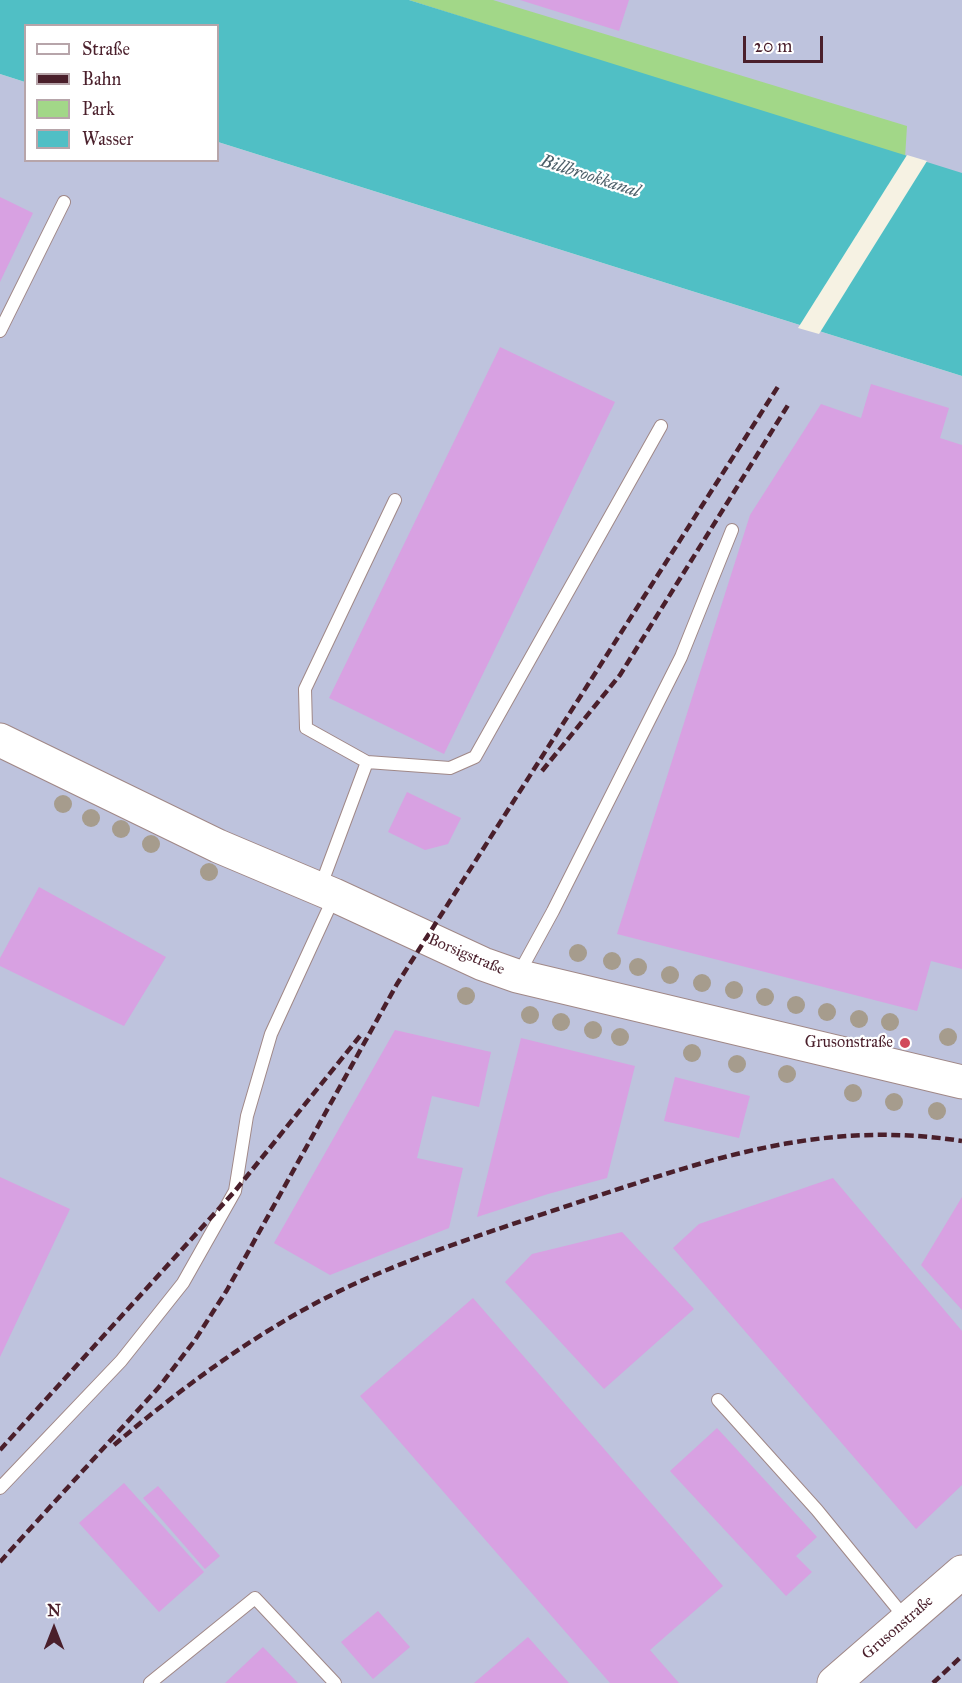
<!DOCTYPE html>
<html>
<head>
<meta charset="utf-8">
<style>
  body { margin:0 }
  #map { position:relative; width:962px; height:1683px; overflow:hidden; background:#f6f2e3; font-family:"IM FELL Great Primer",serif }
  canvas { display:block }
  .legend { position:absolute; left:24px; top:24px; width:195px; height:138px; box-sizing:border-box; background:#fff; border:2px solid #b7a5aa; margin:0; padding:8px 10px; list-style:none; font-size:18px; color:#4a1f2b }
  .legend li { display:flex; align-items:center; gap:12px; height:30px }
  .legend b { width:30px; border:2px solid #b7a5aa }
  .north { position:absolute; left:24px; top:1599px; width:60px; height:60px; -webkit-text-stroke:4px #fff; paint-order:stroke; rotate:0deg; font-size:16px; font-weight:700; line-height:24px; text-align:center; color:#4a1f2b }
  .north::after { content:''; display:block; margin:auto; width:21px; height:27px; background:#4a1f2b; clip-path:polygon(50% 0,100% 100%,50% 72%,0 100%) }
  .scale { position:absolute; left:743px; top:36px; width:80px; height:27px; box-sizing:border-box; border:3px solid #4a1f2b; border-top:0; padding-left:8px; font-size:18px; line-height:21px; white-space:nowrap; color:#4a1f2b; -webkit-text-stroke:4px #fff; paint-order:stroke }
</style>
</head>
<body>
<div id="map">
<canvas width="962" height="1683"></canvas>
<ul class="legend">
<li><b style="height:8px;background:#fff"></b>Straße</li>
<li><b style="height:8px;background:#4a1f2b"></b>Bahn</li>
<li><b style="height:16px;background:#a2d788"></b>Park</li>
<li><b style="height:16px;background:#50bfc5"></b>Wasser</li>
</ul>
<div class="north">N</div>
<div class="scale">20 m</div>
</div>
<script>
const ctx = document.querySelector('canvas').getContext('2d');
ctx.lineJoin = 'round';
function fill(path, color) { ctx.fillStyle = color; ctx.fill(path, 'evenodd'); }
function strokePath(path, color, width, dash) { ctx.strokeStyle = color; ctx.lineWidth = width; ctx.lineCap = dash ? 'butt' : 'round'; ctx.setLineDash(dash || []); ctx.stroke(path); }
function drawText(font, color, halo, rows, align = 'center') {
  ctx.font = font + ' "IM FELL Great Primer",serif'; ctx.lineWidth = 4.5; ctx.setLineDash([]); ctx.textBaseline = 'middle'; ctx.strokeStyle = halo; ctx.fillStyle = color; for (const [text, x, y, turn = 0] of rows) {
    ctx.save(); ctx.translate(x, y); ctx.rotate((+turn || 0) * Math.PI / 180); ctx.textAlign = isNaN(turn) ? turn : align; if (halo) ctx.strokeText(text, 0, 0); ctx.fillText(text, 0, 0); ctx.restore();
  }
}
fill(new Path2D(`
  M409,0h553v177l-57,-19z
  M0,74l25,8 1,78h192v-18l744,234v1307h-962z`), '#bec3dd');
fill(new Path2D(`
  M409,0h84l414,126 -2,32z`), '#a2d788');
fill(new Path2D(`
  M0,0h409l553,173v203l-744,-234v-116h-192l-1,56 -25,-8z`), '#50bfc5');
fill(new Path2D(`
  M907,155l20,6 -108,173 -21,-6z`), '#f6f2e3');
fill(new Path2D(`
  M520,0h109l-10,31z
  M0,197l33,16 -33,69z
  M500,347l115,55 -171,352 -115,-56z
  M871,384l78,24 -9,30 22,7v524l-31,-8 -14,50 -300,-77 133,-419 71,-111 40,14z
  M407,792l54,26 -13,26 -23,6 -37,-18z
  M39,887l127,70 -42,69 -124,-60v-8z
  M395,1030l96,22 -12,55 -47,-11 -15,62 46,10 -14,60 -119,47 -56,-32z
  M521,1038l114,28 -28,112 -59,16 -71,23z
  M675,1077l75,19 -11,42 -75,-17z
  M0,1177l70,32 -70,148z
  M833,1178l129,153v154l-46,44 -243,-281 26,-24z
  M962,1197v113l-41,-45z
  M622,1232l72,77 -90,80 -99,-107 27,-28z
  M473,1298l250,288 -73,64 29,33h-69l-250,-287z
  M717,1428l100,109 -21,19 16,16 -26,24 -116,-125z
  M124,1483l80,89 -45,40 -80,-89z
  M158,1486l62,70 -15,13 -62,-71z
  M378,1611l32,36 -37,32 -32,-37z
  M528,1637l41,46h-95z
  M263,1647l35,36h-73z`), '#d8a1e2');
const lane = new Path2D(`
  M0,331l64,-129
  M367,762l-61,-34 -1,-39 90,-189
  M320,888l47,-126 83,6 25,-11 186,-331
  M518,975l35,-64 128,-254 51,-127
  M718,1400l99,110 89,109
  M0,1488l121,-127 62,-78 52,-92 12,-75 24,-82 63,-137
  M150,1683l105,-85 80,85`);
const secondary = new Path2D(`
  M0,740l218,106 116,49 149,69 34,12 445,106`);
const primary = new Path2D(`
  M834,1683l128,-111`);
strokePath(lane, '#a08887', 14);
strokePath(secondary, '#a08887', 35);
strokePath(primary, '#a08887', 35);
strokePath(lane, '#fff', 12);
strokePath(secondary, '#fff', 33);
strokePath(primary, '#fff', 33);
strokePath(new Path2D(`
  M542,771l78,-96 170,-273
  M114,1445c72,-61 152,-120 238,-160 77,-35 159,-60 239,-87 128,-42 235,-78 371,-57
  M0,1450l235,-259 125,-155
  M0,1562l159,-175 36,-47 32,-50 170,-306 382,-599
  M933,1683l29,-27`), '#4a1f2b', 4.5, [9, 4.5]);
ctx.fillStyle = '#a69c8d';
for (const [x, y] of [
  [63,804],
  [91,818],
  [121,829],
  [151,844],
  [209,872],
  [578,953],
  [612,961],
  [638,967],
  [670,975],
  [702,983],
  [734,990],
  [466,996],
  [765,997],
  [796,1005],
  [827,1012],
  [530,1015],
  [859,1019],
  [561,1022],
  [890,1022],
  [593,1030],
  [620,1037],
  [948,1037],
  [692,1053],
  [737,1064],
  [787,1074],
  [853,1093],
  [894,1102],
  [937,1111]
]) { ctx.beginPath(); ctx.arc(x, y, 9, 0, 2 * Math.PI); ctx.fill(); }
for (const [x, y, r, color] of [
  [905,1043,6,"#d1495b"]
]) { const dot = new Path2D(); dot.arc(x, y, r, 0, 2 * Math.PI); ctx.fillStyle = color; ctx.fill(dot); strokePath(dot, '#fff', 2); }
drawText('16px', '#4a1f2b', '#fff', [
  ["Borsigstraße",466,955,23],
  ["Grusonstraße",898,1628,-41]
]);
drawText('16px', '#4a1f2b', '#fff', [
  ["Grusonstraße",893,1043]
], 'right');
drawText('italic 18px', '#4c5f69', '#fff', [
  ["Billbrookkanal",590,177,18]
]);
</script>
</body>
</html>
